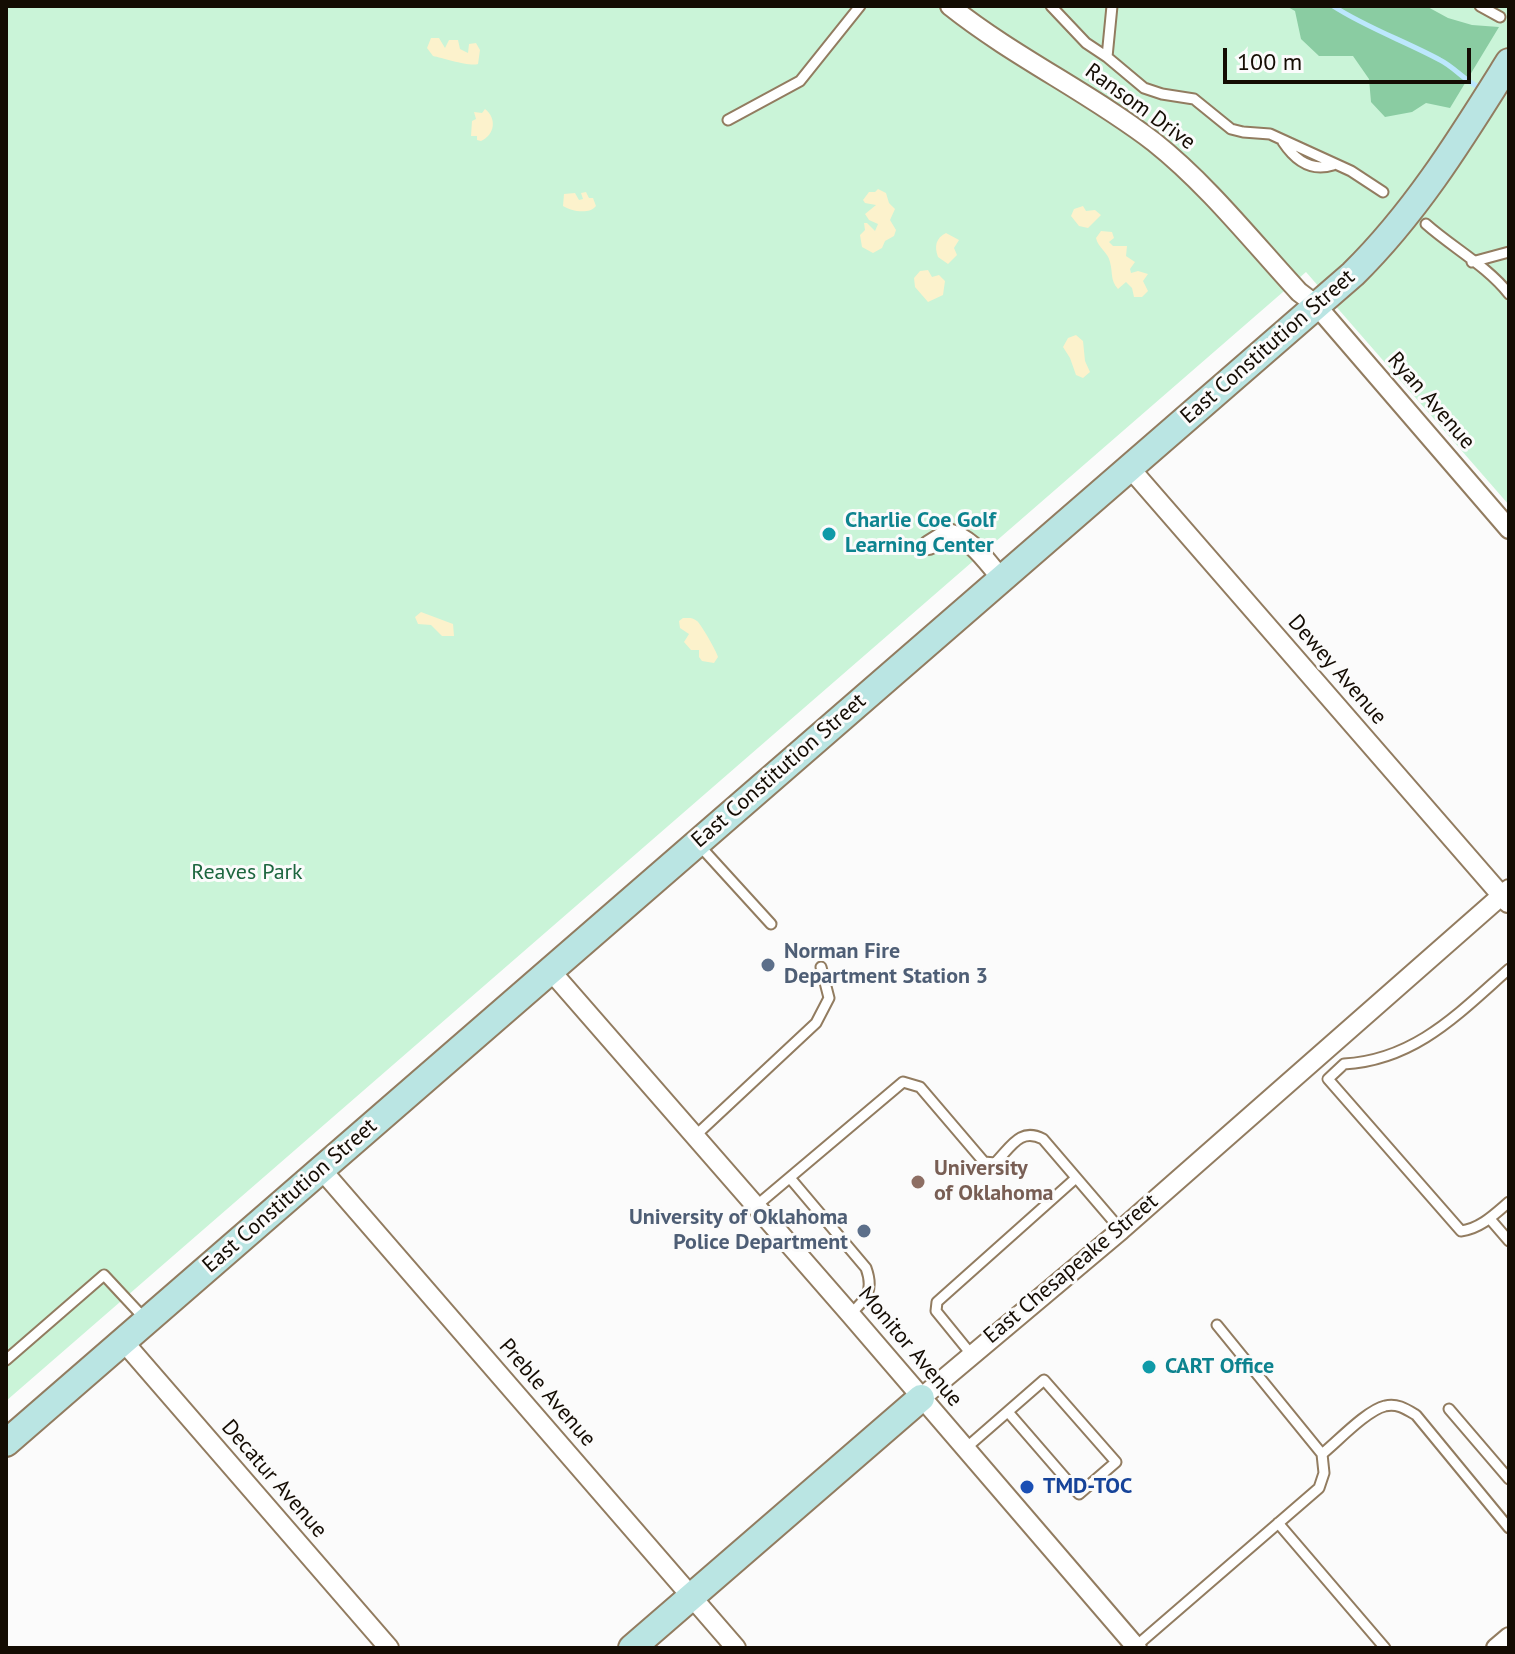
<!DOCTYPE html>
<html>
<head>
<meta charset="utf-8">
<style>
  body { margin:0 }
  #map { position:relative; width:1515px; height:1654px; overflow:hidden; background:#fbfbfb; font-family:"PT Sans",sans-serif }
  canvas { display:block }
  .frame { position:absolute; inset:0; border:8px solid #140c03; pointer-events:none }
  .scale { position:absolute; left:1223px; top:48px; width:248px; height:36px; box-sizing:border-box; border:4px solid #140c03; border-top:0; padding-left:10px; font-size:24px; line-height:28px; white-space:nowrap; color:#140c03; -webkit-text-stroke:6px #fbfbfb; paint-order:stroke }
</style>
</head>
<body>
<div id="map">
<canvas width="1515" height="1654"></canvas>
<div class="frame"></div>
<div class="scale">100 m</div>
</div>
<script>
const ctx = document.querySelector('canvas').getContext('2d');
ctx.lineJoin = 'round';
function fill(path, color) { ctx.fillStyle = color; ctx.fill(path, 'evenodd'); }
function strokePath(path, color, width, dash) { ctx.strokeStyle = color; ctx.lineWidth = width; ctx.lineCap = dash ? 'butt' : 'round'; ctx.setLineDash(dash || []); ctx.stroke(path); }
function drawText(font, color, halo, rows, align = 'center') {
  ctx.font = font + ' "PT Sans",sans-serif'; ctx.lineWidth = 6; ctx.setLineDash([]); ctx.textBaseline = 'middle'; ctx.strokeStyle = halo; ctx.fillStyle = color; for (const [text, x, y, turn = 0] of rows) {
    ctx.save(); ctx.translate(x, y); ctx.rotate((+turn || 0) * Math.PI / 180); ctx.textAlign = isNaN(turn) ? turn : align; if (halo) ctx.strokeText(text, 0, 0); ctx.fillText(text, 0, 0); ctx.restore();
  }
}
fill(new Path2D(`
  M6,6h1503v499l-203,-233 -1300,1129z`), '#caf4d8');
fill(new Path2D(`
  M1286,6h140l22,12 24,7 27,2 -49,81 -24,-5 -14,9 -27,5 -14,-15 -2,-23 -16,-23h-34l-18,-17 -6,-28z`), '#8acca2');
fill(new Path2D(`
  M431,38h8l6,10 4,-8h9l2,9 8,4 1,-9 7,-1 4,7 -2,14c-8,3 -35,-6 -45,-8l-6,-8z
  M485,109c12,9 10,26 -4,32l-4,-1v-4h-6l1,-15 4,-2 -2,-7 8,1z
  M878,189l8,4 3,10 6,6 -5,11 6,10 -2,6 -9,5 -3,7 -9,5 -11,-6 -2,-12 5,-5 -1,-7h3l8,8 3,-7 -9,-4 -4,-6 11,-9 -11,-2 -2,-3 6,-8h6z
  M586,192l3,6h4l3,8c-7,9 -25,5 -33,0l1,-12 11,-1 4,7 4,-1 -2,-6z
  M1083,206l3,5 9,-1 6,5 -13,13 -9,-2 -8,-10 3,-7z
  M1101,231l11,1 2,6 -5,4 4,4h14l-1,10 9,6 -5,7 1,4 7,-2 10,3 -5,7 5,10 -6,6h-8l-2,-9 -6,-6 -8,7c-8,-9 -5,-16 -8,-27 -2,-10 -12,-14 -14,-24z
  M946,233l13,7 -5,8 3,7 -9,9 -10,-7c-4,-11 -2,-19 8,-24z
  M928,270l4,7 7,-2 6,6 -2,14 -15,7 -13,-15 -1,-9 6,-7z
  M1076,335l7,6 2,20 5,11 -7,6 -7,-3 -6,-17 -7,-11 5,-9z
  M421,612l32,12 1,12h-12l-11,-11 -13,-1 -3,-7z
  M683,618c6,0 9,-1 14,3 4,3 20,31 21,36l-4,6 -12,-2 -3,-4v-7h-8l-7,-8 5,-8 -9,-6 -1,-7z`), '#fcf2cc');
strokePath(new Path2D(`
  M1333,6c34,22 72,35 107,54 16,8 25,22 41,28`), '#bce7fd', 5);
const lane = new Path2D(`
  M1051,6l35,37 21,14
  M1112,6l-5,51 37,31 18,6 32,5 37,30 12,3 27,2 81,37 32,21
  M1480,6l20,11
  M728,120l72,-39 60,-75
  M1283,142c12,18 28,30 50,23
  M1426,224c27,24 61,42 83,70
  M1472,262l37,-10
  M699,845l72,79
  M1509,969c-51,45 -94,91 -165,95l-16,15 133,152c19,-2 34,-17 48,-29
  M695,1136l121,-113 13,-25 -8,-31
  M790,1178l76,90c8,22 1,31 -16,46
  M756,1206l147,-124 17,5 64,75 11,1c16,-16 25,-36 48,-24l78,91
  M1490,1219l19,22
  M971,1354l-35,-43 1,-9 139,-124
  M6,1360l98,-85 40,43
  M1449,1409l60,70
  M966,1448l78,-68 72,82 -37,32 -71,-82
  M1322,1454c15,-12 45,-44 63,-48 12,-3 21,3 31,9l93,113
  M1278,1523l107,125
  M1135,1647l184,-159 5,-15 -2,-19 -105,-129`);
const street = new Path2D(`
  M950,6c64,51 139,86 204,136 54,43 98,99 145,150l17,13 193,224
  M1129,467l379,436
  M929,545l19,-12c24,5 38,28 53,45
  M550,970l300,344 287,334
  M321,1169l415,479
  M123,1341l266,307
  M921,1398l200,-168 388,-341
  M1496,1648l13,-11`);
const secondary = new Path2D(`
  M6,1443l1347,-1169c64,-63 109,-137 156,-212
  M632,1648l289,-250`);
strokePath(lane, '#927c60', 13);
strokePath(street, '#927c60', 22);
strokePath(secondary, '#927c60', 30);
strokePath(lane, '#fff', 9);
strokePath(street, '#fff', 18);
strokePath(secondary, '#bae5e3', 26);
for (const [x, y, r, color] of [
  [829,534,8,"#0f9aa8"],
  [768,965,8,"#5c6f8a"],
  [918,1182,8,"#8d6e63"],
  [864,1231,8,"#5c6f8a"],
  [1149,1367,8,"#0f9aa8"],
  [1027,1487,8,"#1a4fb4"]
]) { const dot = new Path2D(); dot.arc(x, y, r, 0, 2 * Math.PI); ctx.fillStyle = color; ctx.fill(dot); strokePath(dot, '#fbfbfb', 3); }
drawText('22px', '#140c03', '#fbfbfb', [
  ["Ransom Drive",1140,107,36],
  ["East Constitution Street",1268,347,-41],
  ["Ryan Avenue",1431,401,49],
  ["Dewey Avenue",1337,670,49],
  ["East Constitution Street",779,771,-41],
  ["East Constitution Street",290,1196,-41],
  ["East Chesapeake Street",1071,1269,-40],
  ["Monitor Avenue",910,1347,50],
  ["Preble Avenue",547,1393,49],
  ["Decatur Avenue",274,1479,49]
]);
drawText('bold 22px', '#0d838f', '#fbfbfb', [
  ["Charlie Coe Golf",845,521],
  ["Learning Center",845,546],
  ["CART Office",1165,1367]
], 'left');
drawText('22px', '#1d663f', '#fbfbfb', [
  ["Reaves Park",247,873]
]);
drawText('bold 22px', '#4e5e75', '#fbfbfb', [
  ["Norman Fire",784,952],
  ["Department Station 3",784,977],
  ["University of Oklahoma",848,1218,"right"],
  ["Police Department",848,1243,"right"]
], 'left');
drawText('bold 22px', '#785e54', '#fbfbfb', [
  ["University",934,1169],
  ["of Oklahoma",934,1194]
], 'left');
drawText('bold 22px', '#164399', '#fbfbfb', [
  ["TMD-TOC",1043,1487]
], 'left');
</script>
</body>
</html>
